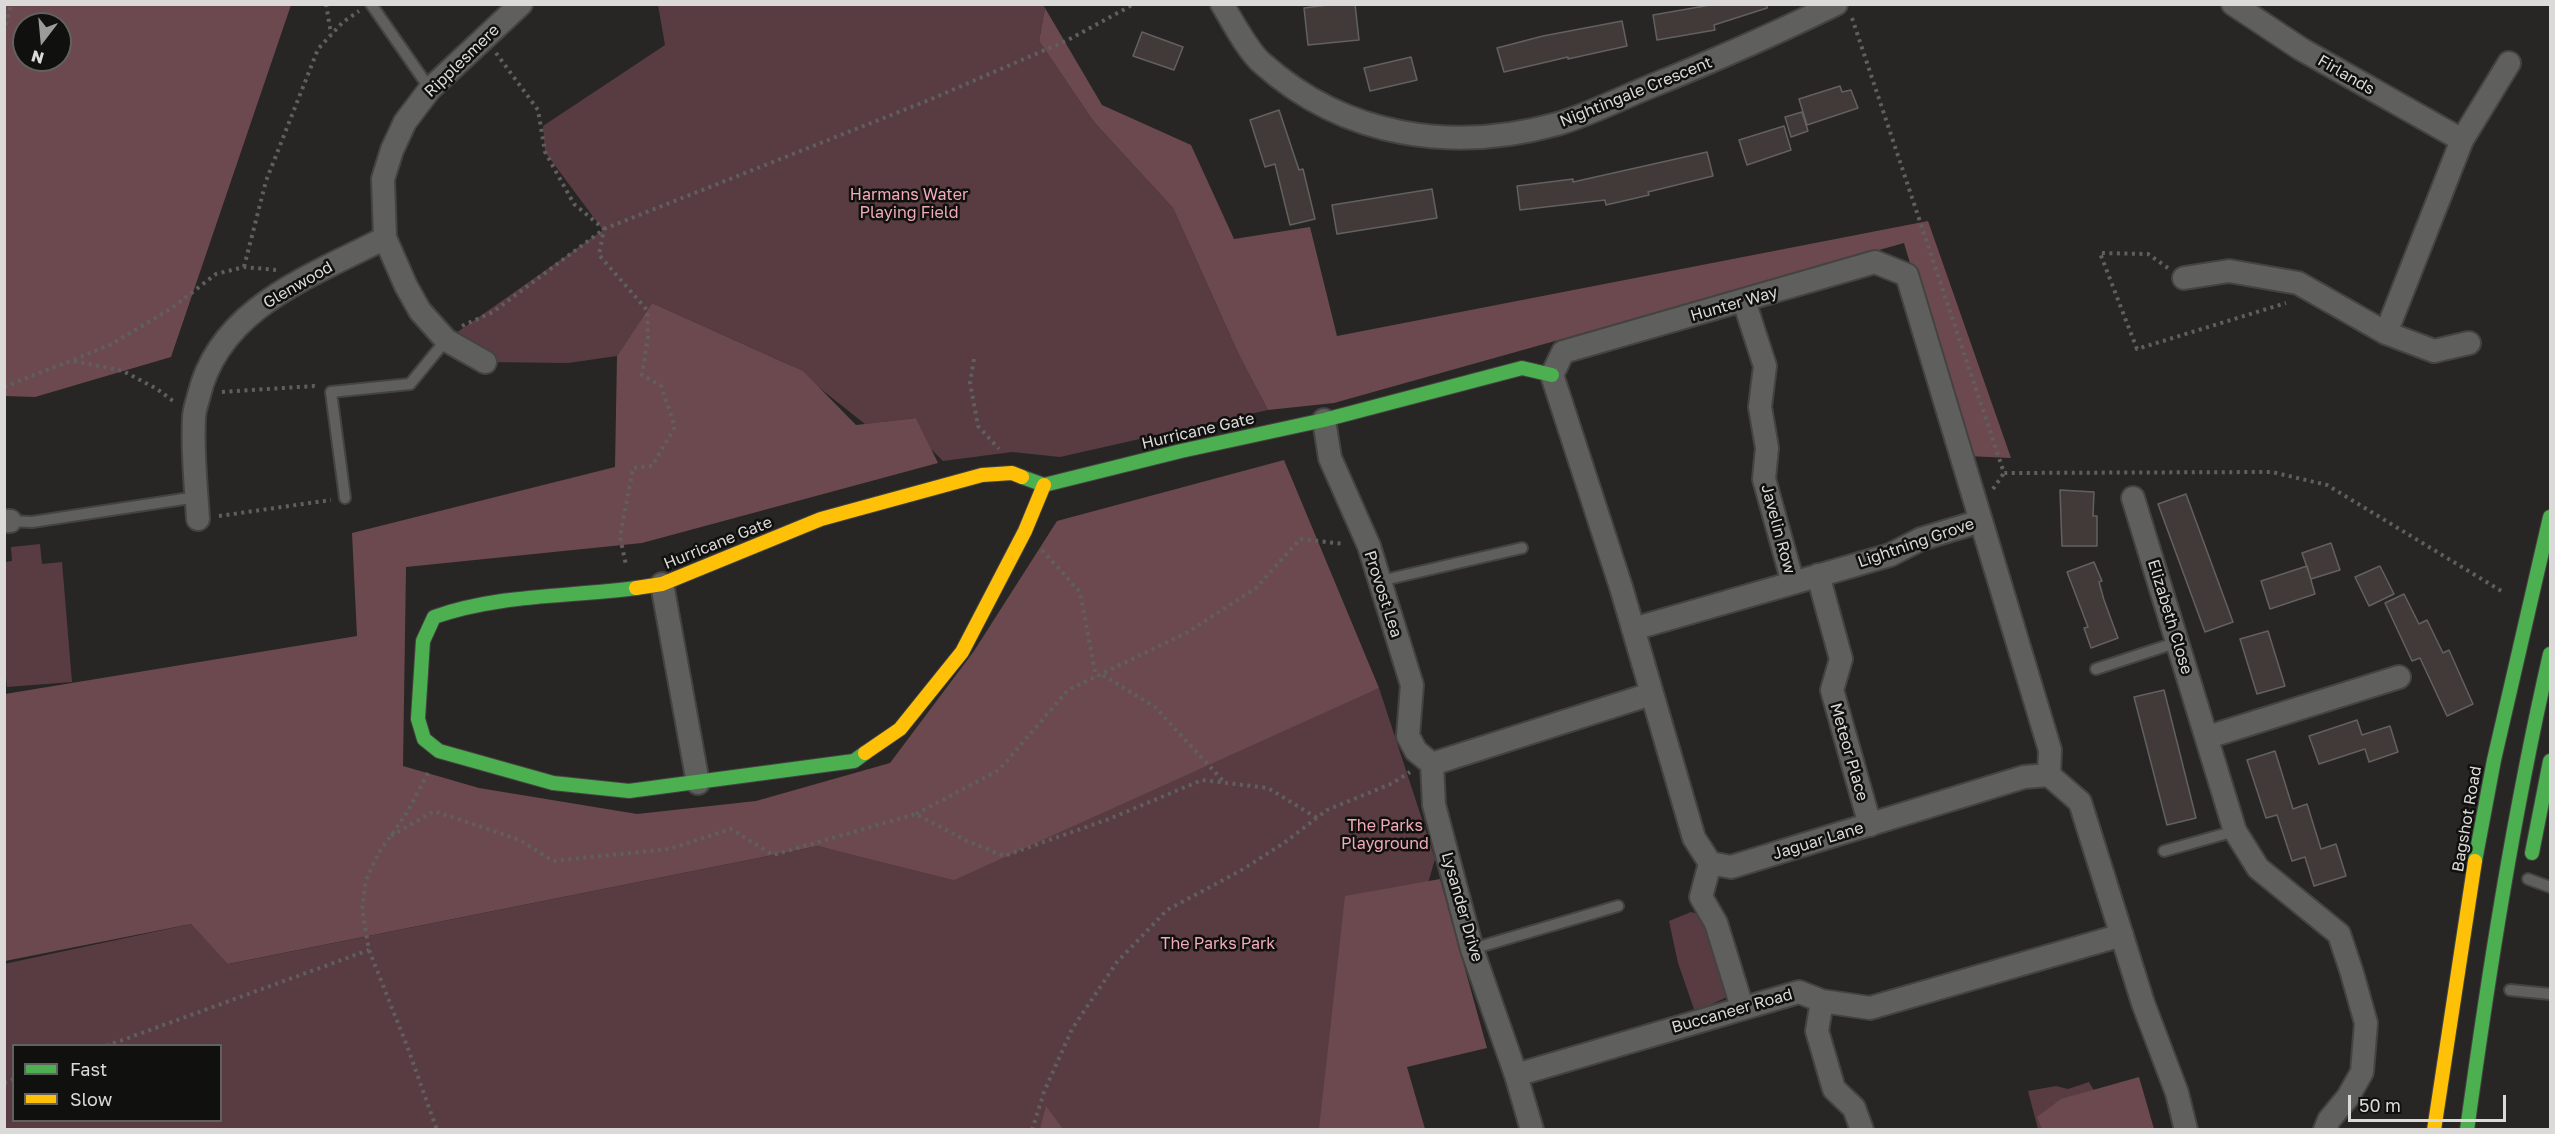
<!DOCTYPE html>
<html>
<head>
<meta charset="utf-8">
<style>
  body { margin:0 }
  #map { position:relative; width:2555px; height:1134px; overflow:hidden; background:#272625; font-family:"Golos Text",sans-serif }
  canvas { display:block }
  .frame { position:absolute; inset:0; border:6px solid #dbdad9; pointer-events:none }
  .legend { position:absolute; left:12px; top:1044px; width:210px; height:78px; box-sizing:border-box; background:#10100f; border:2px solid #616160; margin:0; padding:8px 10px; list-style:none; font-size:18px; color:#dbdad9 }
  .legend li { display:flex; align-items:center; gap:12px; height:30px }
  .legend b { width:30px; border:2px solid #616160 }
  .north { position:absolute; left:12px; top:12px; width:60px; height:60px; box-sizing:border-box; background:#10100f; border:2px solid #616160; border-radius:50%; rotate:196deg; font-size:16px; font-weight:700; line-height:24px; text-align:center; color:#dbdad9 }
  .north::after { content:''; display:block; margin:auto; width:21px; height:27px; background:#9c9b9a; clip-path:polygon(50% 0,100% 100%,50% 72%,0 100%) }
  .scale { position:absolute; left:2348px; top:1095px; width:158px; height:27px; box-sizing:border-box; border:3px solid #dbdad9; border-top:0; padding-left:8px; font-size:18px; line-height:21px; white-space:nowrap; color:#dbdad9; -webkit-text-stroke:4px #10100f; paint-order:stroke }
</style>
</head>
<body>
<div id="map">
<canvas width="2555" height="1134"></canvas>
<div class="frame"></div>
<ul class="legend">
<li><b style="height:8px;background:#4caf50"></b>Fast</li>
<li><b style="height:8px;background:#ffc107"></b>Slow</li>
</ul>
<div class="north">N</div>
<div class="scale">50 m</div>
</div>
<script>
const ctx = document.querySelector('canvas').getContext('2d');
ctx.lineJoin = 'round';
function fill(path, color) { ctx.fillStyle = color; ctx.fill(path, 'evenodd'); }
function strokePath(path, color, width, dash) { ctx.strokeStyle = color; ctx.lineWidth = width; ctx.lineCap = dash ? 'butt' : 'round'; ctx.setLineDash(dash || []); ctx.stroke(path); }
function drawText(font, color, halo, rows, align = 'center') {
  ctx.font = font + ' "Golos Text",sans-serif'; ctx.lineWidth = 5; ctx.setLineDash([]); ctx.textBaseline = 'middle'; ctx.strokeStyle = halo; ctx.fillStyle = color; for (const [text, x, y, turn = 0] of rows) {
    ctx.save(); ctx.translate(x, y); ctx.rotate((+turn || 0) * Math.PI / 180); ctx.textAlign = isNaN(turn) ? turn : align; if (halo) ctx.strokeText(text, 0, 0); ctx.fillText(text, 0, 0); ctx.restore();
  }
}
fill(new Path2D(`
  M658,5h385l2,3 -6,33 55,81 79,86 66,147 29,55 -208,47 -48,-5 -69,9 -12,-12 -15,-31 -51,6 -73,-58 -140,-63 -35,53 -49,7 -83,-1 -39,-22 157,-110 -58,-78 -2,-26 122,-81z
  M40,544l2,20 20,-2 10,120 -65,5 -3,-29 1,-96 7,-1 -1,-14z
  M1379,688l56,171 -78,270h-1352l-1,-165 187,-40 38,40 589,-118 87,20zM14,1046h206v74h-206z
  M1691,912l7,2 14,24 15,59 -32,15 -17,-49 -9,-42z
  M2089,1082l7,12 53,35h-111l-10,-38 28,-5 12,3z`), '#583c41');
fill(new Path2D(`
  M5,4l286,1 -120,352 -136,40 -30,-1zM24,24h36v36h-36z
  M1045,8l57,97 89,40 43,94 76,-12 27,109 591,-115 83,237 -44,-2 -63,-213 -570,160 -66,7 -29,-55 -66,-147 -79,-86 -55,-81z
  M652,303l151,68 53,54 60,-7 22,45 -296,80 -236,24 -3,199 76,22 158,26 119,-13 134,-38 84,-112 83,-130 227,-61 95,228 -425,192 -136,-34 -590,118 -37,-40 -186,37v-267l352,-58 -5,-103 263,-66 2,-111z
  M1440,879l47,169 -80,19 18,62h-106l26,-233z
  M2139,1077l15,52h-112l-5,-12 24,-18z
  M1046,1106l17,23h-23z`), '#6c494f');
const building = new Path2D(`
  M1335,4h20l4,36 -51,5 -4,-37z
  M1716,4h51v4l-53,17 1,5 -58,10 -4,-25z
  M1622,21l5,25 -59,13v-2l-64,15 -7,-24 46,-12z
  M1142,32l41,15 -9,23 -41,-14z
  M1411,57l6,23 -47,11 -6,-23z
  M1840,86l2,6 9,-2 7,18 -51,17 -8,-26z
  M1279,110l20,60 4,-1 12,50 -25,6 -15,-61 -10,3 -15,-47z
  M1802,112l6,19 -17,6 -6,-20z
  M1784,126l7,24 -44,15 -8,-25z
  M1707,152l6,24 -65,16 1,3 -43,10 -1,-5 -85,10 -3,-24 56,-7v3z
  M1432,189l5,29 -100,16 -5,-29z
  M2060,490l34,2 -1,24h4v30h-35z
  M2186,494l47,128 -28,10 -47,-128z
  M2331,543l9,27 -29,9 -9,-26z
  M2094,562l8,19 -3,1 5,18 14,38 -27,10 -7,-20 4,-1 -21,-55z
  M2307,566l8,28 -45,15 -9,-28z
  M2380,566l14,28 -25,12 -14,-29z
  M2404,594l15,30 8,-4 16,33 6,-3 24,54 -26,12 -27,-58 -8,3 -27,-58z
  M2268,631l17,55 -28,8 -17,-55z
  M2164,690l32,128 -29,7 -33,-128z
  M2357,720l5,15 28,-9 8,26 -29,10 -4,-13 -46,15 -10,-28z
  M2275,751l18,58 14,-5 14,45 15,-5 10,32 -32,10 -9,-29 -13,4 -15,-46 -11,3 -19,-58z`);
fill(building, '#423a38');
strokePath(building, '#626160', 1.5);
const lane = new Path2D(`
  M371,4l59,85
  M345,498l-14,-106 79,-8 36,-44
  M10,521l22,1 165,-25
  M1380,581l142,-33
  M2096,669l82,-27
  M2164,851l71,-20
  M2528,879l22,8
  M1472,949l146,-43
  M2510,990l40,4`);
const street = new Path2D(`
  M1222,4c10,17 27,49 41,60 82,73 190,89 294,60 31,-9 62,-25 92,-37 64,-26 126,-53 187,-83
  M2233,4l68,45 161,91 47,-77
  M2184,278l45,-7 69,12 88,50 76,-193
  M1744,301l21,65 -5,41 7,41 -3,31 29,104
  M2386,333l48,18 35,-8
  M485,362l-39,-22 -26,-29 -14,-25 -21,-48 -2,-59 9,-29 13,-28 25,-33 91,-85
  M1324,420l6,38 39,88 43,139 -4,51 8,15 16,13
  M2133,498l102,333 23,37 81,66 13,39 14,50 -4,49 -14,25 -19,23 -4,10
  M198,519c-2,-33 -6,-68 -4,-101 0,-8 3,-15 5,-23 21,-88 113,-119 186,-157
  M4,521h6
  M1818,575l23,84 -9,31 38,135
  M662,584l36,199
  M1633,629l257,-74 31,-16 60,-18
  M2208,737l191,-60
  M2049,775l1,-25 -143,-475 -32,-13 -312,90 -11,23 69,212 73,251 16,25 21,4 293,-90 25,-2 31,27 63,201 34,90 9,37
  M1710,863l-9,34 15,26 26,84
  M1822,1001l-5,30 17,58 20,19 8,22
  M1516,1075l283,-83 23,9 48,7 252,-73
  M1532,1130l-16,-55 -44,-126 -38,-144 -2,-41 219,-70`);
const fast = new Path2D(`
  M1022,477l22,8 137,-34 143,-31 198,-52 30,7
  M636,588c-68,9 -137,6 -202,29l-11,24 -5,78 6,20 15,12 114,32 76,8 225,-30 11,-8
  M2532,853l18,-92
  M2475,861l19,-101 56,-243
  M2467,1130c22,-160 47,-319 83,-476`);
const slow = new Path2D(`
  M636,588l26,-4 159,-65 161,-44 30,-2 10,4
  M865,753l35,-24 62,-77 63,-121 19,-46
  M2434,1130l41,-269`);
strokePath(lane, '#444342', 14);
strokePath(street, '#444342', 26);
strokePath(fast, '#444342', 16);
strokePath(slow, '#444342', 16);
strokePath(new Path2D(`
  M326,4l5,30
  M1852,18l152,455 268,-1 55,13 176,107
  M4,32l6,-24 -1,-4
  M496,53l42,57 7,42 29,52 30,25 -5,26 48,55 1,27 -6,38 19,11 14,41 -23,39 -19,2 -13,69 6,28
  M244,267l22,-86 52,-132 25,-27 16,-11
  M2168,268l-20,-14 -48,-1 37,96 149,-46
  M462,326l31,-14 111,-83 325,-129 139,-60 66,-36
  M974,359l-4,24 8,43 21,23
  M74,361l49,10 34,18 19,14
  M4,387l106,-42 62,-37 44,-34 28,-7 32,3
  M222,392l92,-6 5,1
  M1993,489l11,-16
  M219,516l112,-16
  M1042,550l38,42 16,85
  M1103,675l52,32 69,75
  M428,773l-20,38 -30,43 -12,26 -4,29 7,41 38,96 30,84
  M916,814l83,-44 69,-80 120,-58 68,-44 44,-49 44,5
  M391,836l43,-25 86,29 33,21 116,-12 62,-20 42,26 143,-41 51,27 37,15 105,-37 93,-39 66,8 49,30
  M106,1046l263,-96
  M4,1083l10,-4
  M1032,1130l12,-38 28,-63 45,-67 50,-52 73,-39 44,-28 43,-33 66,-27 17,-11`), '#5f5f5f', 4, [3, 4.5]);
strokePath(lane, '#5f5f5e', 10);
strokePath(street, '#5f5f5e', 22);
strokePath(fast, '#4caf50', 14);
strokePath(slow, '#ffc107', 14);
drawText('16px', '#dbdad9', '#10100f', [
  ["Ripplesmere",462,61,-44],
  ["Firlands",2346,75,30],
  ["Nightingale Crescent",1636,92,-22],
  ["Glenwood",298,285,-30],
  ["Hunter Way",1734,304,-16],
  ["Hurricane Gate",1198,431,-13],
  ["Javelin Row",1778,529,75],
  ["Hurricane Gate",718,543,-22],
  ["Lightning Grove",1916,543,-19],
  ["Provost Lea",1383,594,72],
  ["Elizabeth Close",2170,617,73],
  ["Meteor Place",1849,752,74],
  ["Bagshot Road",2467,819,-80],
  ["Jaguar Lane",1818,841,-17],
  ["Lysander Drive",1462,907,74],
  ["Buccaneer Road",1732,1011,-16]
]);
drawText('16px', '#f2aab7', '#10100f', [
  ["Harmans Water",909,195],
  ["Playing Field",909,213],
  ["The Parks",1385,826],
  ["Playground",1385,844],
  ["The Parks Park",1218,944]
]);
</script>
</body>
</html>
